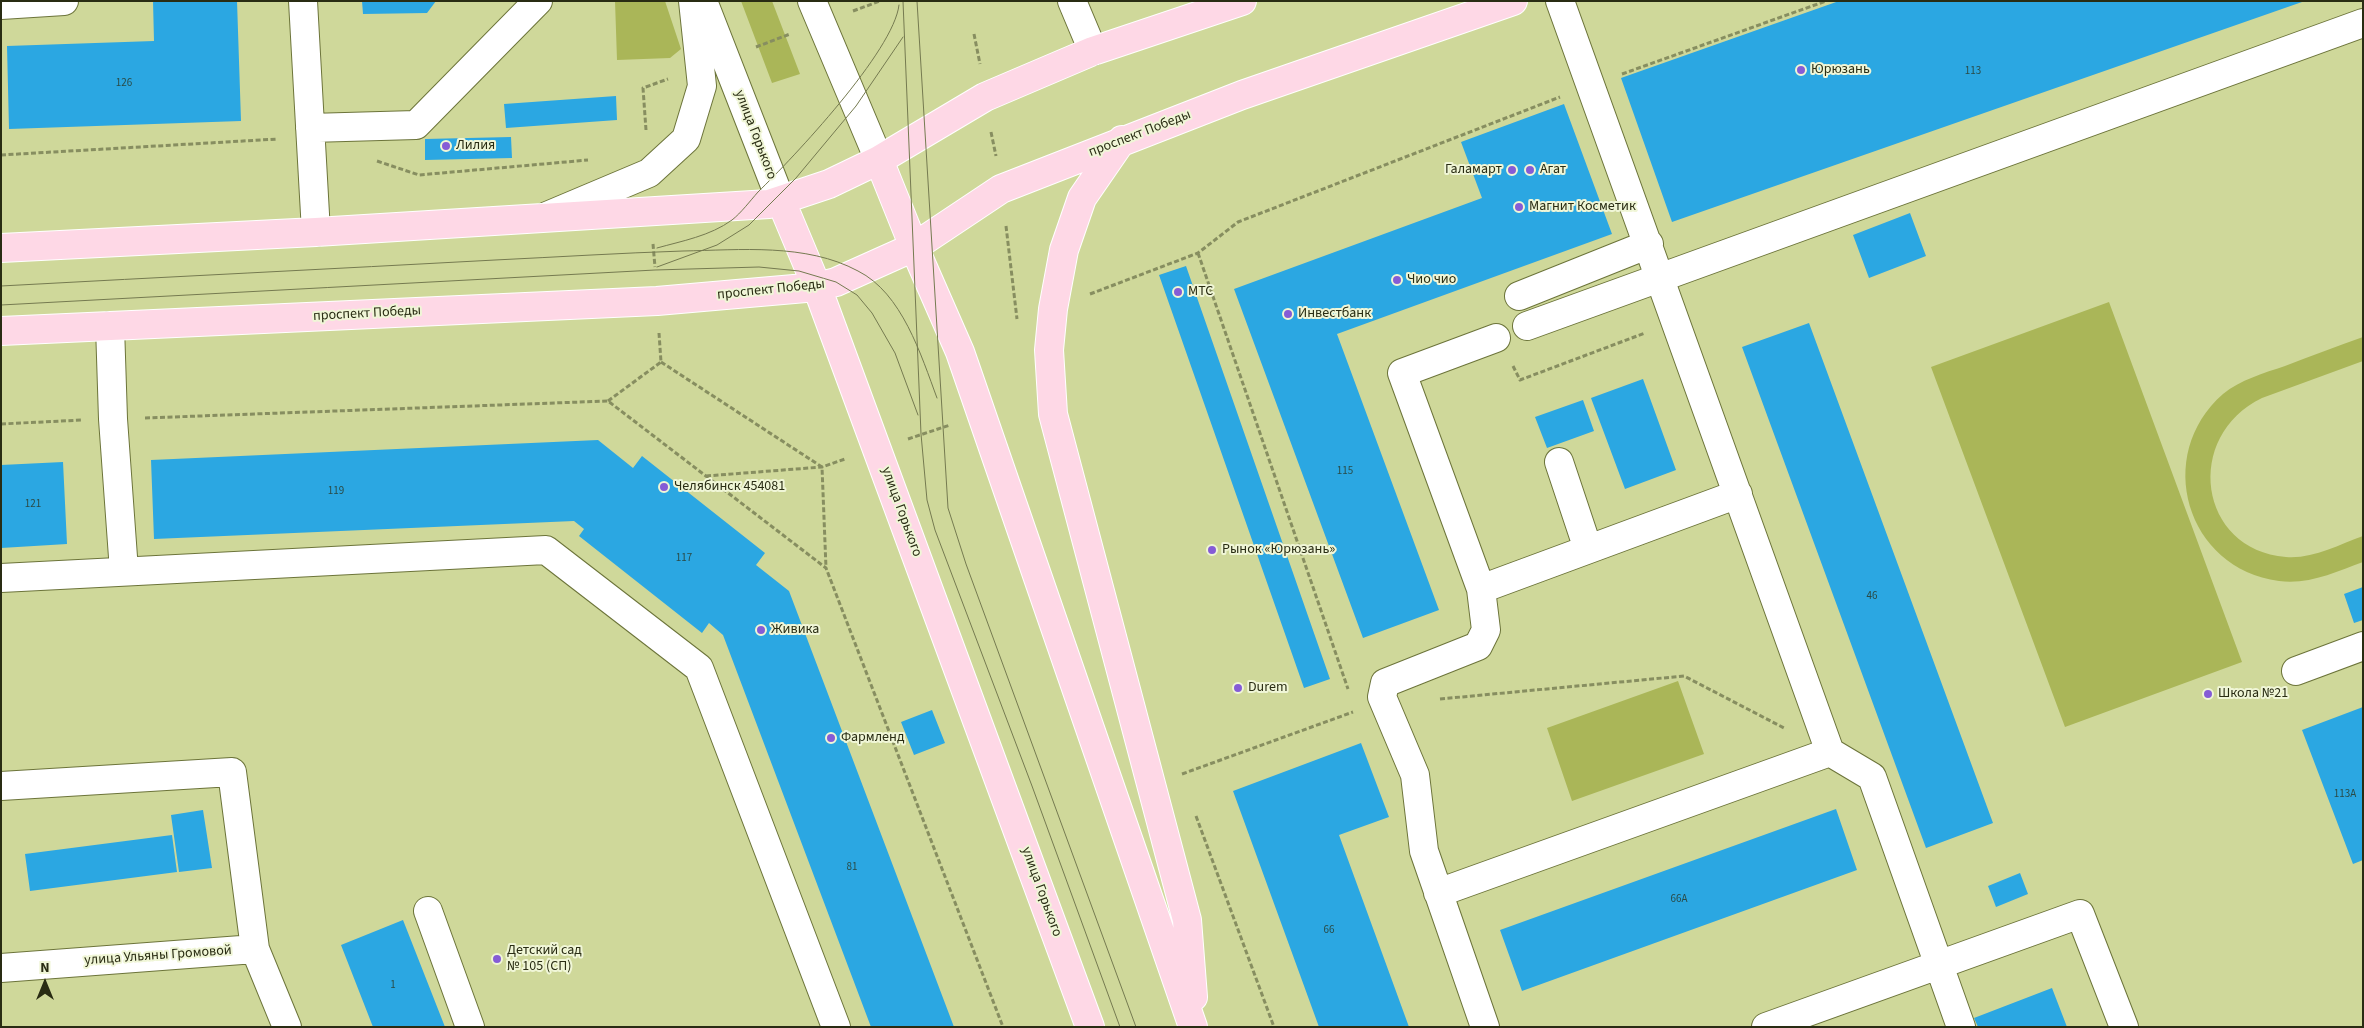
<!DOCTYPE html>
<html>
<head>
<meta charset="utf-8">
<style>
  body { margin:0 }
  #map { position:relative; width:2364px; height:1028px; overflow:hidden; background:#cfd89a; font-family:"Source Sans 3",sans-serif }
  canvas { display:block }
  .frame { position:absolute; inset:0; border:2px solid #292c13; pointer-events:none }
  .north { position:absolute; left:20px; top:958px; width:50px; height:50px; -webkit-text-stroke:4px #f0f6d7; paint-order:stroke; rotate:0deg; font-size:14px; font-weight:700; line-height:20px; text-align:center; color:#292c13 }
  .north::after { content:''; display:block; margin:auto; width:18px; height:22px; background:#292c13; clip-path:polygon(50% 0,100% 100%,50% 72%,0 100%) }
</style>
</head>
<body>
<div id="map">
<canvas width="2364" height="1028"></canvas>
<div class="frame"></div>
<div class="north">N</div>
</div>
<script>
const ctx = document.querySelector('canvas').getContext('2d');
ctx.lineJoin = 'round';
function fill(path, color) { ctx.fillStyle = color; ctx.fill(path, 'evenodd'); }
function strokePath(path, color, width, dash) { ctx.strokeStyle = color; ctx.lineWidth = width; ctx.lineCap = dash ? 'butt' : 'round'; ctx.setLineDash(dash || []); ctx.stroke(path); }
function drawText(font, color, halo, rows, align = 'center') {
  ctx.font = font + ' "Source Sans 3",sans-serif'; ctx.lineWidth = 4; ctx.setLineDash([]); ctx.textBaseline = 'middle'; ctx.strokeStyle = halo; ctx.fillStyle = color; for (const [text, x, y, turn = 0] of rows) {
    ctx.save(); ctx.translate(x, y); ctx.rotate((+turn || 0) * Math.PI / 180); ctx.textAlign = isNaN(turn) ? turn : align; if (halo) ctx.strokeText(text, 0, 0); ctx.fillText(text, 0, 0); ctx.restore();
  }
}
fill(new Path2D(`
  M615,1h50l16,48 -11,9 -53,2z
  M741,1h31l28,73 -28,9z
  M2109,302l133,360 -177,65 -134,-360z
  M2363,337v24l-101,37c-79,38 -64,152 24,159 27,2 52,-12 77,-21v26c-27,10 -55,23 -84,19 -93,-12 -126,-126 -56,-187 17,-14 41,-21 62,-28 26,-10 52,-20 78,-29z
  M1678,681l26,73 -132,47 -25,-73z`), '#aab658');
fill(new Path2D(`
  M153,1h84l4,120 -232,8 -2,-83 147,-5z
  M362,1h74l-9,12 -64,1z
  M1839,1h462l1,1 -630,220 -51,-144z
  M616,96l1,24 -111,8 -2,-24z
  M1564,104l48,130 -275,100 102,276 -76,28 -129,-349 248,-91 -21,-56z
  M511,137l1,21 -87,2v-21z
  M1910,213l16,43 -57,22 -16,-43z
  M1186,266l144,413 -26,9 -145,-413z
  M1809,323l184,500 -67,25 -184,-501z
  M1643,379l33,91 -51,19 -34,-91z
  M1583,400l11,31 -47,17 -12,-31z
  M598,440l35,28 9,-12 123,97 -9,12 33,26 165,436h-83l-148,-392 -14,-12 -7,10 -123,-97 5,-7 -10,-8 -420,18 -3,-79z
  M63,462l4,82 -66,4v-83z
  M2363,587v33l-9,3 -10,-29z
  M2363,707v153l-10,4 -51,-134z
  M932,710l13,33 -31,12 -13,-33z
  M1361,743l28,74 -50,18 70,192h-90l-86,-236z
  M1836,809l21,61 -335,121 -22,-61z
  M203,810l9,58 -33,4 -8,-57z
  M172,835l5,37 -147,19 -5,-37z
  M2020,873l8,21 -32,13 -8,-21z
  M403,920l42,107h-72l-32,-82z
  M2052,988l15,39h-89l-4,-9z`), '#2ba7e2');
const minor = new Path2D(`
  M303,1l13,231
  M703,1l78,200
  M812,1l67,159
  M1072,1l21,50
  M1560,1l270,751 42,25 89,250
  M1,5l63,-4
  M310,128l106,-3 122,-124
  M547,216l102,-43 37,-34 16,-53 -9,-85
  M1519,296l130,-52
  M110,326l3,93 11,152
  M1527,326l836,-303
  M1559,462l29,87
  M1,578l545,-28 153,118 137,359
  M1481,589l257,-95
  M2296,671l67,-25
  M1,786l231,-14 23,177 32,78
  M1438,893l392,-141
  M428,911l42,116
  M1,968l254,-19
  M1485,1027l-61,-176 -9,-76 -33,-78 3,-14 93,-37 8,-16 -5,-41 -79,-216 94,-35
  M1766,1027l314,-113 44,113`);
const major = new Path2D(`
  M1122,140l-40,58 -18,52 -11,59 -4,41 4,64 134,506 6,77
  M879,160l35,87 46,105 233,675
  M781,201l36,86 273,740
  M1,248l315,-16 453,-28 60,-20 50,-24 106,-63 108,-46 149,-50
  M1,331l656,-30 160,-14 19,-5 78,-35 87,-58 241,-94 271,-94`);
strokePath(minor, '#6c743a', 30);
strokePath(major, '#fff', 30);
strokePath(new Path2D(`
  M853,11l27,-10
  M974,34l6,30
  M756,47l34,-13
  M1622,74l204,-73
  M646,130l-3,-42 25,-9
  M991,132l5,24
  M1,155l277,-16
  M377,161l42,14 169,-15
  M1006,226l11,93
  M653,244l2,23
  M1198,253l150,436
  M1090,294l108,-41 40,-31 322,-125
  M661,362l161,105 4,101
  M1513,366l7,14 125,-47
  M608,401l53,-39 -2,-29
  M145,418l463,-17 218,167 177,459
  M1,424l80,-4
  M908,439l42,-14
  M706,476l116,-9 23,-8
  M1440,699l244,-23 102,53
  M1182,774l171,-62
  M1196,816l78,211`), '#878e60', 3, [5, 2.5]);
strokePath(minor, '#fff', 28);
strokePath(major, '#fed8e6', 28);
strokePath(new Path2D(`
  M903,1l18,433 6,66 8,30 97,256 88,241
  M917,1l31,507 18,56 170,463
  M657,248c25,-7 53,-12 75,-28 9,-7 18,-19 26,-28 35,-34 136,-141 141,-187
  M657,267l60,-22 32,-20 47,-47 60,-72 47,-69
  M1,286c165,-9 329,-17 494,-26 63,-3 125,-7 188,-9 57,-1 123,-8 175,20 44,22 63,84 79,127
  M1,305l654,-35 104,-3 40,4 37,11 21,13 15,18 23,40 23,62`), '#757a50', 1);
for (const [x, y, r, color] of [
  [1801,70,5,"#855cd6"],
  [446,146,5,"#855cd6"],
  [1512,170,5,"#855cd6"],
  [1530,170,5,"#855cd6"],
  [1519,207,5,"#855cd6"],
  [1397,280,5,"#855cd6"],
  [1178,292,5,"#855cd6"],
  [1288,314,5,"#855cd6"],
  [664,487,5,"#855cd6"],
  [1212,550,5,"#855cd6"],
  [761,630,5,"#855cd6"],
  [1238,688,5,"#855cd6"],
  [2208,694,5,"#855cd6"],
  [831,738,5,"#855cd6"],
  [497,959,5,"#855cd6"]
]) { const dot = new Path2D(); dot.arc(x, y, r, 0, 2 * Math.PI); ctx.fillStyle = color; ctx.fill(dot); strokePath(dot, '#f0f6d7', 2); }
drawText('11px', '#2a4b47', null, [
  ["113",1973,72],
  ["126",124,84],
  ["115",1345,472],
  ["119",336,492],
  ["121",33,505],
  ["117",684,559],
  ["46",1872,597],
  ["113А",2345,795],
  ["81",852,868],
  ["66А",1679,900],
  ["66",1329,931],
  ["1",393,986]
]);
drawText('14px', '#292c13', '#f0f6d7', [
  ["Юрюзань",1811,70],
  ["Лилия",456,146],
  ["Галамарт",1502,170,"right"],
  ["Агат",1540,170],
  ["Магнит Косметик",1529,207],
  ["Чио чио",1407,280],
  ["МТС",1188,292],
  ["Инвестбанк",1298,314],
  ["Челябинск 454081",674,487],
  ["Рынок «Юрюзань»",1222,550],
  ["Живика",771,630],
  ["Durem",1248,688],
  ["Школа №21",2218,694],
  ["Фармленд",841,738],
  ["Детский сад",507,951],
  ["№ 105 (СП)",507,967]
], 'left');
drawText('14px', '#292c13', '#f0f6d7', [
  ["проспект Победы",1140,134,-21],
  ["улица Горького",755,135,69],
  ["проспект Победы",771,290,-6],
  ["проспект Победы",367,314,-3],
  ["улица Горького",901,512,70],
  ["улица Горького",1041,892,70],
  ["улица Ульяны Громовой",158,956,-4]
]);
</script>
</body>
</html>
